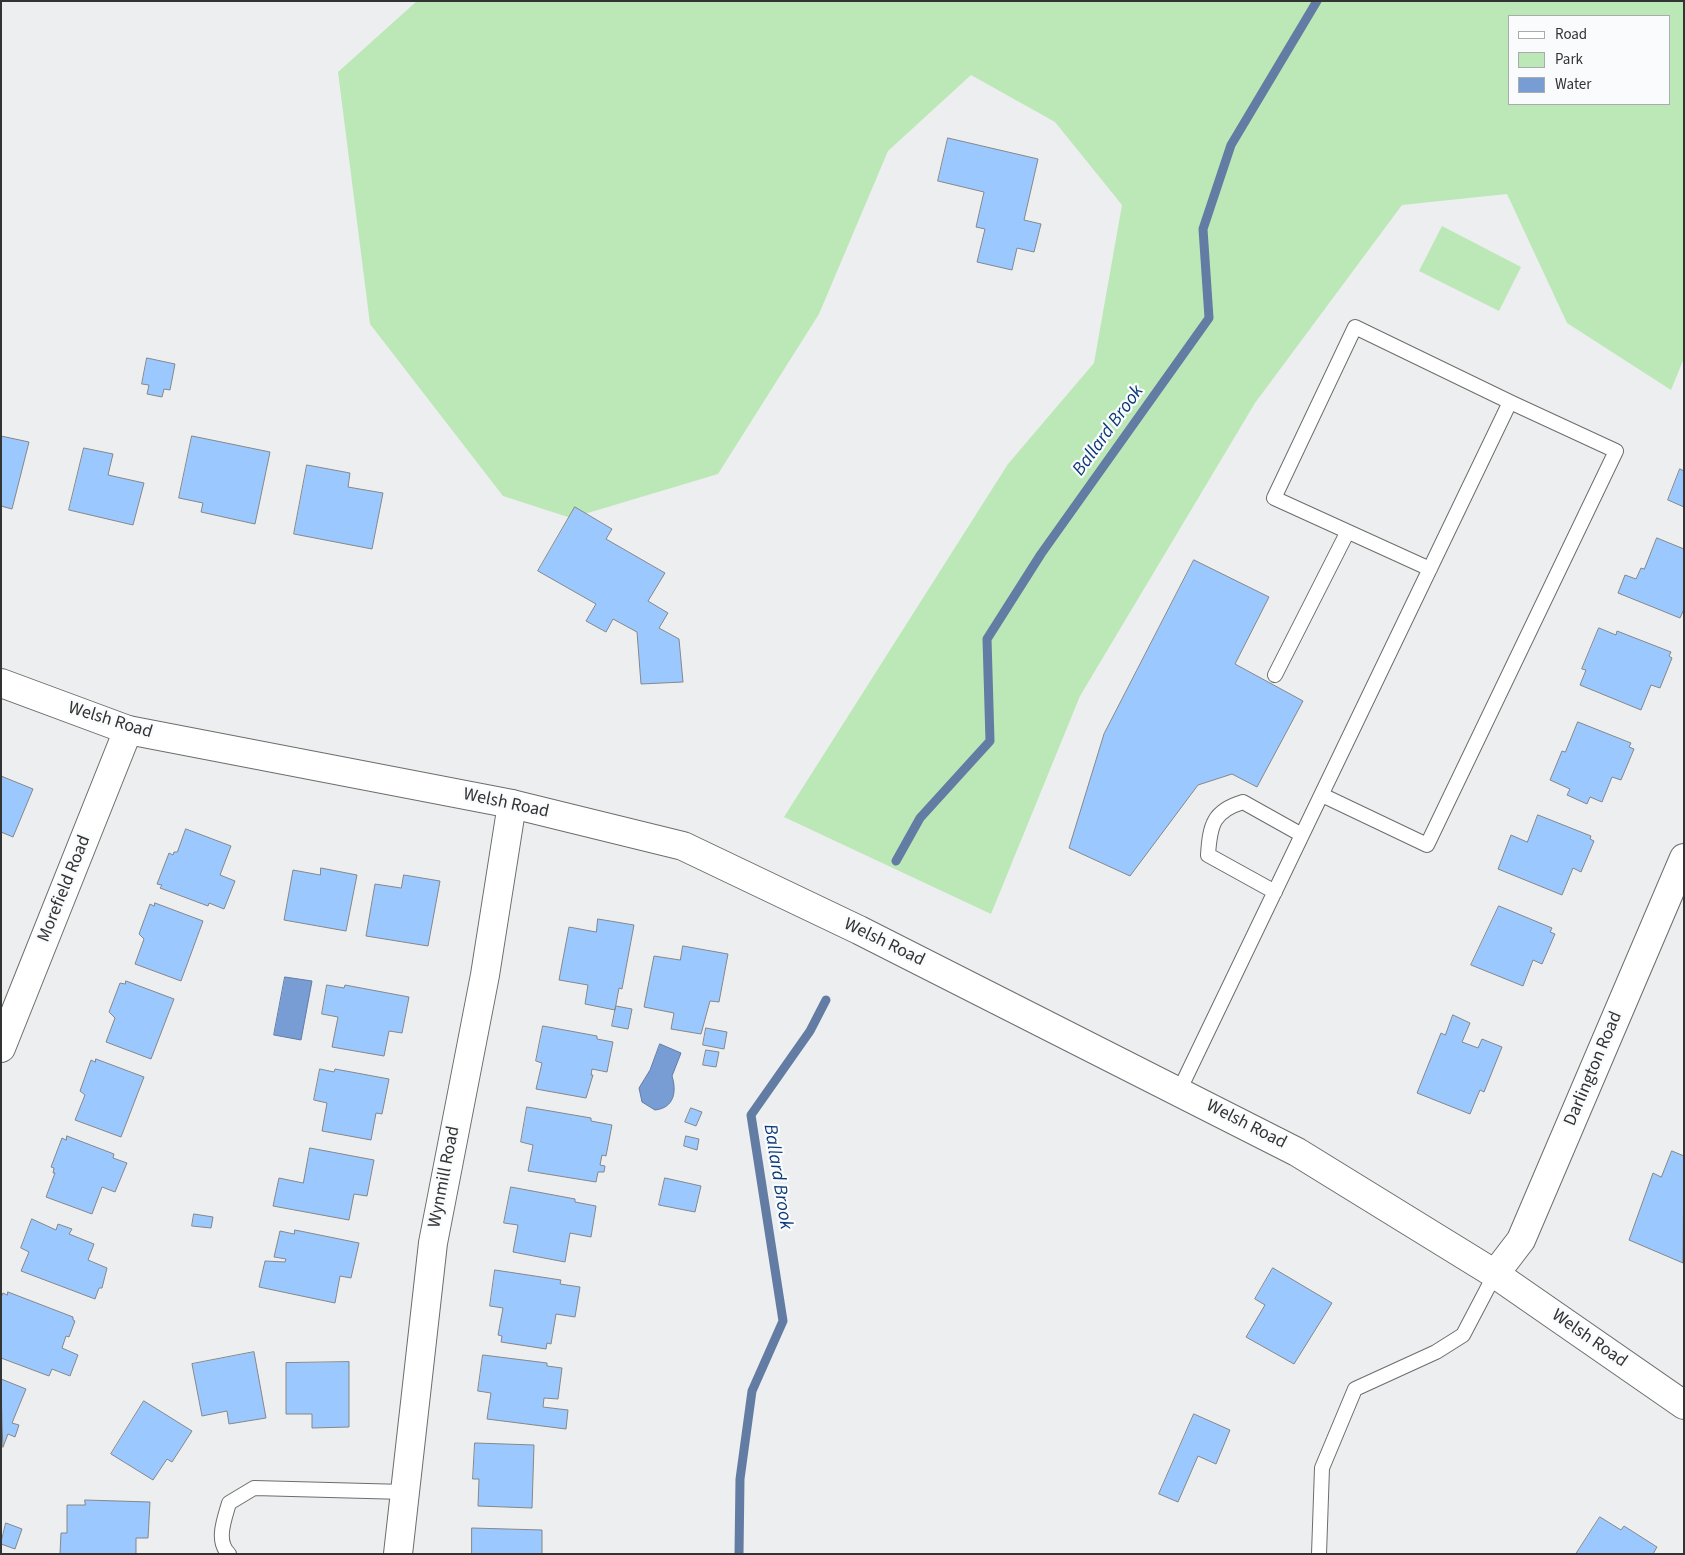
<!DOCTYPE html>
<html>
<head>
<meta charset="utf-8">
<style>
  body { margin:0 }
  #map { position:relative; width:1685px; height:1555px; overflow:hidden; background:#edeeef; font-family:"Source Sans 3",sans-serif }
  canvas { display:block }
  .frame { position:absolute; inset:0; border:2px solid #323333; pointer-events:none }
  .legend { position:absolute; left:1508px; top:15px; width:162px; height:90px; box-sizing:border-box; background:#fafbfc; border:1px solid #aaabac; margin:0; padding:6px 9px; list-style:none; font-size:15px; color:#323333 }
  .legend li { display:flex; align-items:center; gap:10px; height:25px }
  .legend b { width:25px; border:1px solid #aaabac }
</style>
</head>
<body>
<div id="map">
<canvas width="1685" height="1555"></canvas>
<div class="frame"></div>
<ul class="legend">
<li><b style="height:6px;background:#fff"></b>Road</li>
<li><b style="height:14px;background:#bce8b7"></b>Park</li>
<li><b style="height:14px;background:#789cd4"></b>Water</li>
</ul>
</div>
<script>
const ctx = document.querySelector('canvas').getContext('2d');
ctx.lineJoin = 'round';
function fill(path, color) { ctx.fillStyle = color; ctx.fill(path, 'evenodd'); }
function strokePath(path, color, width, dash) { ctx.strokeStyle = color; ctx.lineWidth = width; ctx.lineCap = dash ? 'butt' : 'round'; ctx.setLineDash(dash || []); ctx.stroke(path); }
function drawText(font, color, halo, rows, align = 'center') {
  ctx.font = font + ' "Source Sans 3",sans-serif'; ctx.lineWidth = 4.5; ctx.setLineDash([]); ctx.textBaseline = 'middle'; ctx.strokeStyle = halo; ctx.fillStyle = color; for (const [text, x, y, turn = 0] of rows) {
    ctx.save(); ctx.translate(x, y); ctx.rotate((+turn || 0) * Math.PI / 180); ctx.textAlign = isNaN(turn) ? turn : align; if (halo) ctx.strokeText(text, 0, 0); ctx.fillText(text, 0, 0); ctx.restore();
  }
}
fill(new Path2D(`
  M417,1h1267v357l-13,32 -104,-67 -60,-129 -105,11 -147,198 -175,293 -89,218 -207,-97 224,-353 86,-101 28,-158 -67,-83 -84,-47 -83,76 -69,163 -101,160 -147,44 -68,-22 -133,-172 -32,-252zM1509,16h160v88h-160z
  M1442,226l79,41 -22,44 -80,-40z`), '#bce8b7');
const water = new Path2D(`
  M285,977l27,4 -11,59 -27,-5z
  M660,1044l21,9 -9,23c5,16 2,32 -17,34l-13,-8 -3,-14 11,-18z`);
fill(water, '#789cd4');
strokePath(water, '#637ca4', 1);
strokePath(new Path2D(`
  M896,861l24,-43 70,-77 -3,-102 54,-85 168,-236 -6,-89 28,-84 86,-144
  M739,1554l1,-75 12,-88 31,-70 -32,-206 59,-84 16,-31`), '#637ca4', 9);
const building = new Path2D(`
  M948,138l90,21 -14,61 17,4 -7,28 -17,-4 -5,22 -35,-8 8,-33 -9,-2 8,-35 -46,-11z
  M147,358l28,6 -5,26 -6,-1 -2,8 -15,-3 2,-9 -7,-1z
  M1,436l28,6 -17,67 -11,-3z
  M192,436l78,16 -15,72 -54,-12 2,-9 -24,-5z
  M84,448l29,6 -5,21 36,8 -11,42 -64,-15z
  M307,465l43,8 -2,14 35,6 -11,56 -78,-15z
  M1680,469l4,2v36l-16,-7z
  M575,507l37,22 -6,10 59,34 -17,28 20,12 -9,15 20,11 4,43 -42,2 -4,-52 -24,-13 -7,13 -20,-11 10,-17 -58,-33z
  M1657,538l27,11v60l-4,9 -62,-25 7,-18 11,4 5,-11 3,1z
  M1194,560l75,37 -34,67 68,37 -46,86 -25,-13 -34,11 -68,91 -61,-28 35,-114z
  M1599,628l17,7 1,-4 54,21 -2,4 3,2 -12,30 -9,-3 -10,25 -61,-25 6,-15 -4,-1z
  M1578,722l53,21 -2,4 5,2 -13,31 -9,-3 -10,25 -12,-5 -3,7 -20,-9 3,-6 -20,-9 12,-29 3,1z
  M1,776l32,13 -20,48 -12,-5z
  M1538,815l53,21 -1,3 4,2 -13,31 -8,-4 -11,27 -64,-26 13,-34 16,7z
  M186,829l45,17 -11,29 15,6 -11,28 -15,-6 -1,3 -48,-18 2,-3 -5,-1 12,-31 4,2 1,-3h3z
  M321,868l36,7 -11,56 -62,-11 9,-50 27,5z
  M404,875l36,6 -12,65 -62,-10 9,-52 26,4z
  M155,903l48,18 -22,60 -46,-17 9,-25 -5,-5 11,-30 4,2z
  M1499,906l53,22 -2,4 5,2 -13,30 -9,-4 -10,26 -52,-21z
  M598,919l36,6 -12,64 -3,-1 -4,22 -30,-6 3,-19 -29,-5 10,-53 27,5z
  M683,946l45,8 -9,48 -9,-1 -9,33 -30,-5 3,-16 -30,-6 10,-51 26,4z
  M126,981l48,18 -23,60 -45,-17 9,-24 -6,-6 11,-29 5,1z
  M327,985l17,3 1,-3 64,12 -7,36 -13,-2 -5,25 -52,-9 6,-30 -16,-3z
  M616,1006l16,3 -4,20 -16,-3z
  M1453,1015l17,8 -8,19 16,6 4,-9 20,8 -18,45 -4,-2 -10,24 -53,-21 24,-60 4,2z
  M543,1026l54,10v3l16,3 -6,30 -15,-3 -1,6h2l-7,23 -50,-9 6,-26 -6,-2z
  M706,1028l21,4 -3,17 -21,-4z
  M706,1050l13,2 -3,15 -13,-2z
  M96,1059l48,18 -23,60 -46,-17 10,-25 -5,-4 11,-31 4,2z
  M320,1069l14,3 1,-3 54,10 -7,35 -6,-1 -5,27 -49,-9 5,-28 -13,-3z
  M527,1107l64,11v3l21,4 -6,31 -4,-1 -2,10 5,1 -1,6h-6l-2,10 -68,-11 5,-26 -12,-3z
  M691,1108l11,4 -6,14 -11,-4z
  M67,1136l47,18 -1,4 14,5 -12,29 -13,-5 -10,27 -46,-17 9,-24h-2l1,-5 -3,-1 11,-29 4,2z
  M686,1136l13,3 -2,11 -13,-4z
  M310,1148l64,12 -7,36 -13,-2 -5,26 -76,-14 6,-28 24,5z
  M1672,1151l12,5 -1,107 -54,-23 24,-67 8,4z
  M665,1178l36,8 -6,26 -36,-7z
  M511,1187l64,12v3l21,4 -5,31 -21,-4 -5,29 -52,-10 5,-27 -14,-2z
  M194,1214l19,3 -2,11 -19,-2z
  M32,1219l24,11 2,-6 14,5 -3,5 25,10 -6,16 19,8 -5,20h-3l-4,11 -74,-28 8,-19 -8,-4z
  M295,1230l64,13 -8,35 -11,-2 -5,27 -76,-16 6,-26 20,1 1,-3 -12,-2 6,-26 14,3z
  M1273,1268l59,35 -38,61 -48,-27 19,-32 -10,-6z
  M495,1270l66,10 -1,4 20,3 -5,30 -19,-3 -5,30 -4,-1 -1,6 -45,-7 1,-6 -4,-1 5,-27 -13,-2z
  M8,1292l65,25v3l2,1 -6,16 -3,-1 -4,12 16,7 -8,21 -18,-7 -3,7 -48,-18v-61l2,-4 4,2z
  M254,1352l12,66 -37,6 -2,-13 -25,5 -10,-52z
  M483,1355l64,8v3l15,2 -4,31 -14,-1 -1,9 25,3 -2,19 -79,-10 4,-26 -13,-2z
  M349,1362v65l-37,1v-14h-26v-51z
  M1,1379l25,10 -14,34 7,2 -4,12 -7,-3 -5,13z
  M144,1401l48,30 -20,31 -5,-3 -14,21 -42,-26z
  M1194,1414l36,16 -14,34 -18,-8 -20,46 -19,-8z
  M475,1443l59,2 -2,63 -54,-2 1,-27h-6z
  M85,1500l65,2 -2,36h-12v16h-76l1,-21h6v-28h18z
  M1600,1517l21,13 3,-4 33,21 -4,7h-77z
  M6,1523l16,6 -7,20 -14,-5z
  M472,1528l70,2v24h-70z`);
fill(building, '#9ac8ff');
strokePath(building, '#868788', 1);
const lane = new Path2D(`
  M1430,569l-156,-71 81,-171 155,75
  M1275,675l72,-142
  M1275,892l-67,-37c2,-30 5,-44 35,-53l59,33
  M1179,1091l331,-689 106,49 -189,394 -105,-50
  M229,1554c-14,-13 -4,-36 0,-51l25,-15 151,4
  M1319,1554l3,-86 33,-79 81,-37 27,-17 32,-61`);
const street = new Path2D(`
  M1,1048l127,-318
  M398,1554l35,-311 52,-268 27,-171`);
const secondary = new Path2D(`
  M1,683l127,47 384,74 171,42 176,84 438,222 198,122 189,131
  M1495,1274l26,-34 163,-382`);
strokePath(lane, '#6c6d6d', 16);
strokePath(street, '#6c6d6d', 30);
strokePath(secondary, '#6c6d6d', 30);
strokePath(lane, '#fff', 14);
strokePath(street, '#fff', 28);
strokePath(secondary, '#fff', 28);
drawText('18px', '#323333', '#fafbfc', [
  ["Welsh Road",110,721,17],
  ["Welsh Road",506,804,12],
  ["Morefield Road",65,889,-68],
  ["Welsh Road",884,943,26],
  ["Darlington Road",1594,1069,-67],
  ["Welsh Road",1246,1125,27],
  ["Wynmill Road",445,1177,-79],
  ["Welsh Road",1589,1339,35]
]);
drawText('italic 19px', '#0a3879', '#fafbfc', [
  ["Ballard Brook",1109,431,-54],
  ["Ballard Brook",777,1177,81]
]);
</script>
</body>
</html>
